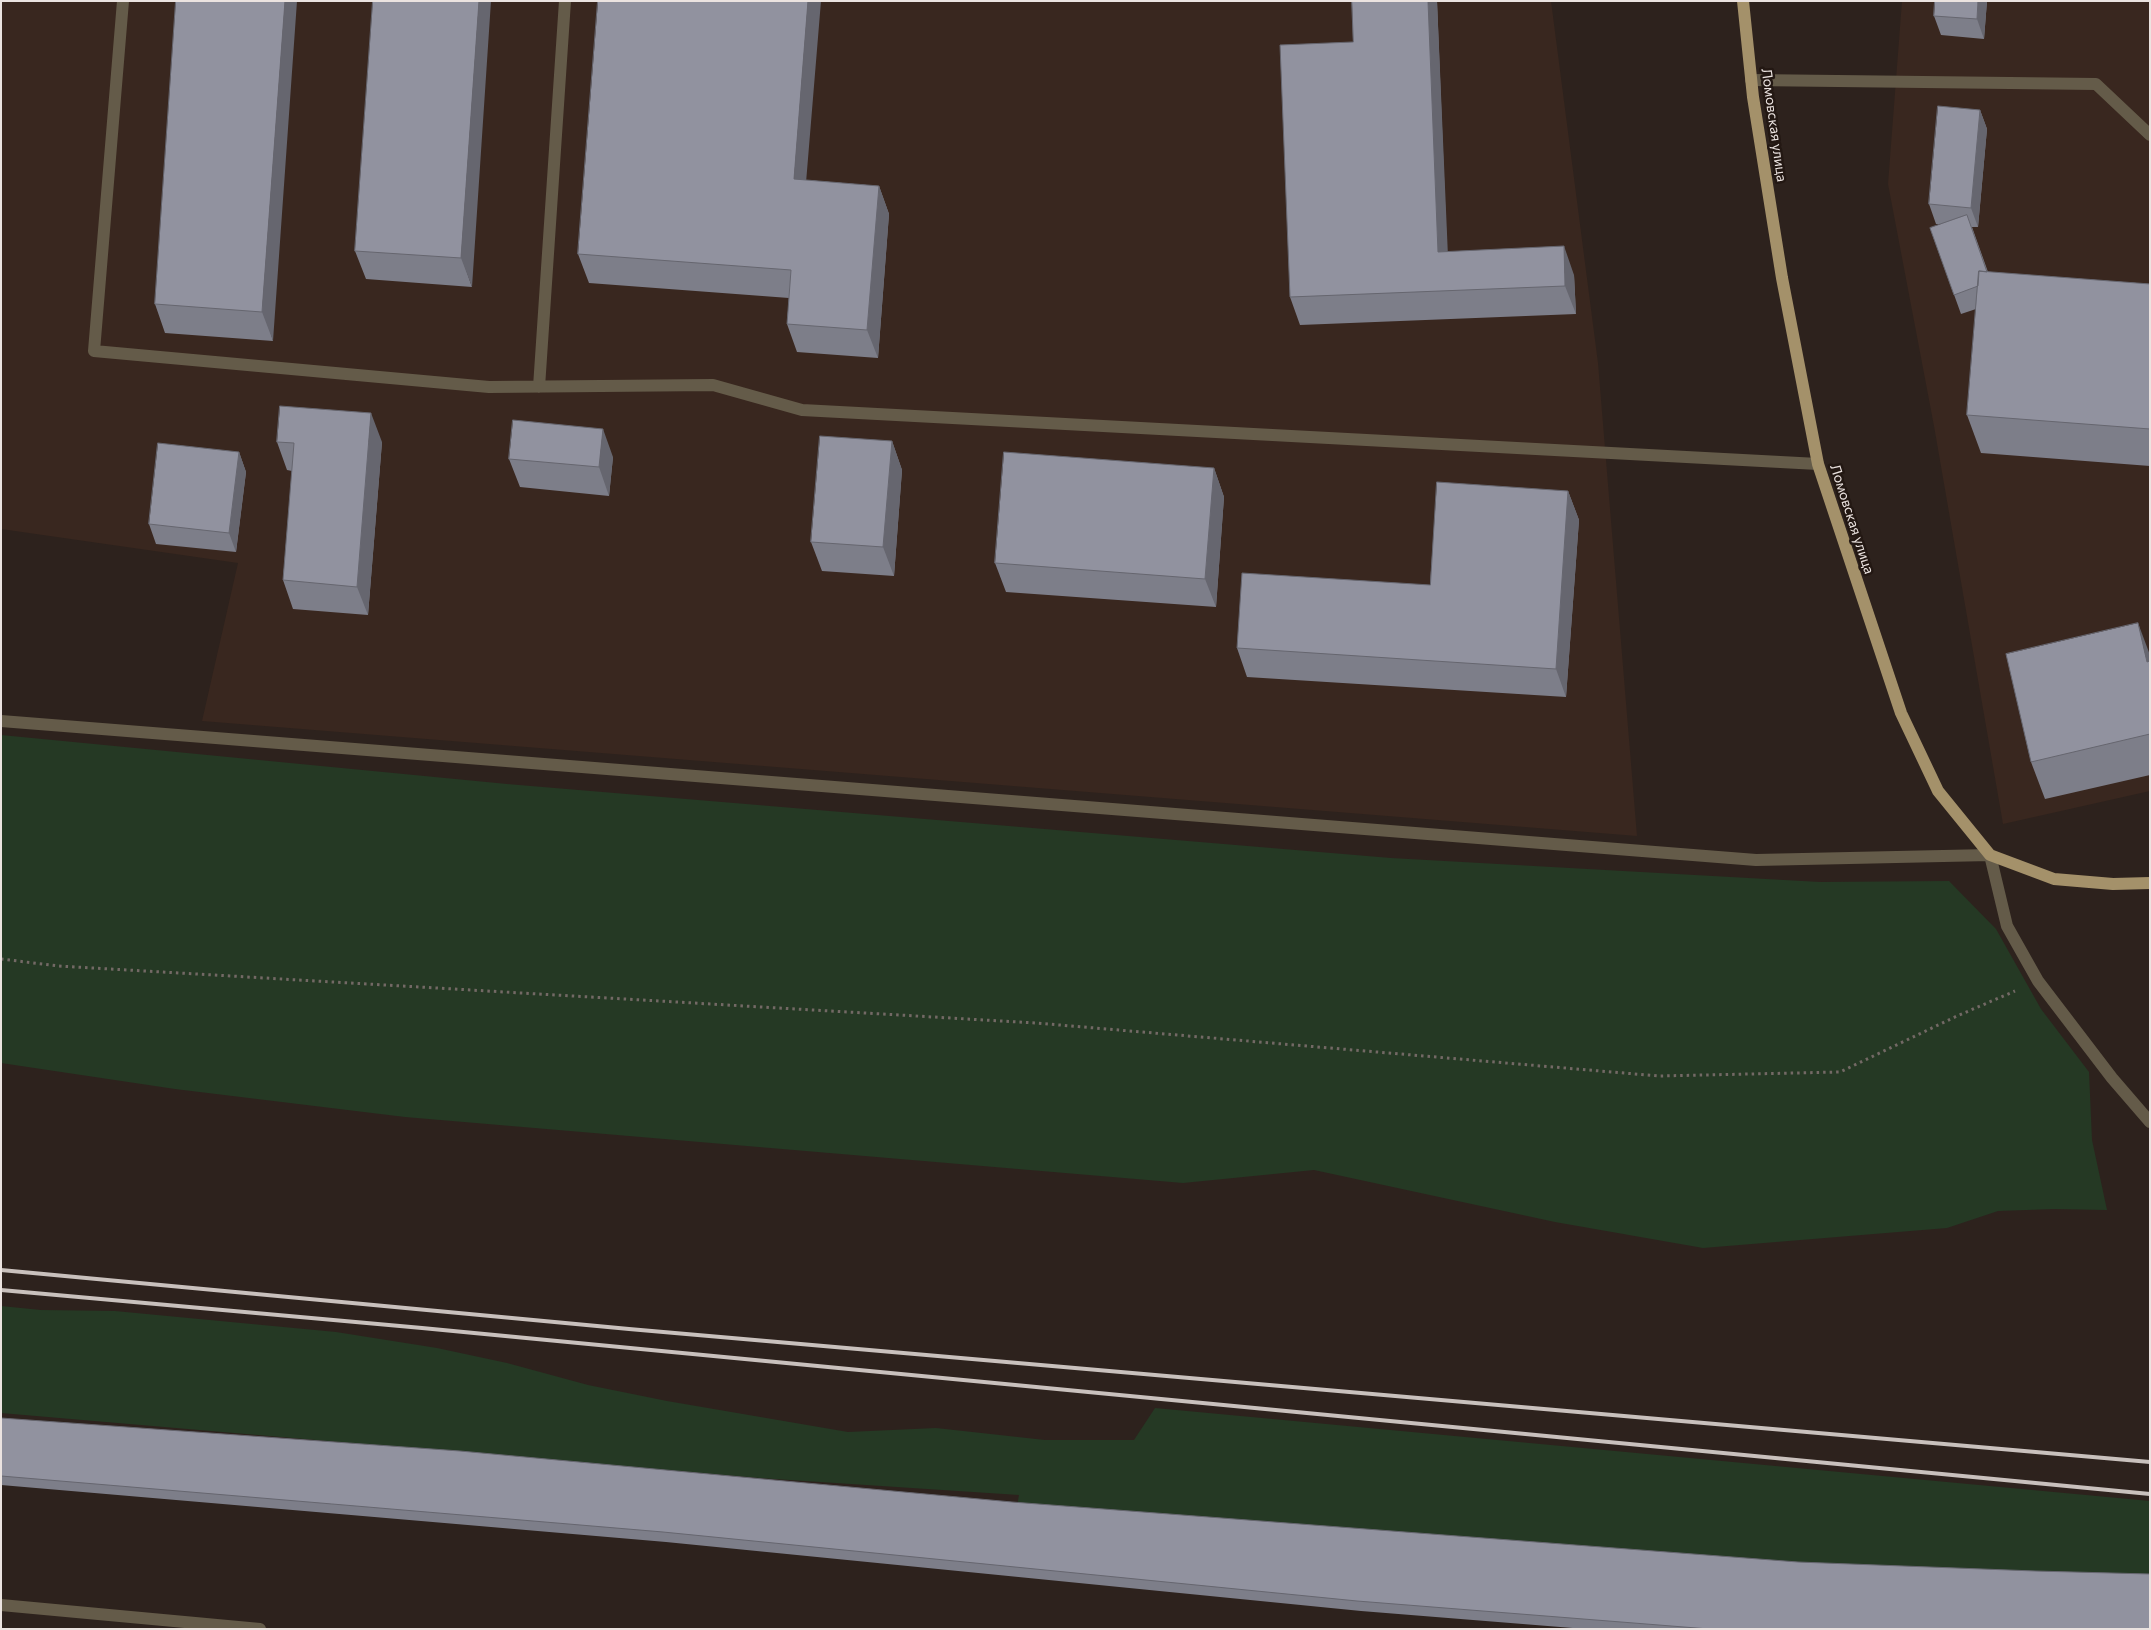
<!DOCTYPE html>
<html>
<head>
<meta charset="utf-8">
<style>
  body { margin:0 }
  #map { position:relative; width:2151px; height:1630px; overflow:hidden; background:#2d221d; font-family:Commissioner,sans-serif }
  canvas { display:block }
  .frame { position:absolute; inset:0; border:2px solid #ebe3e0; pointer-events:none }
</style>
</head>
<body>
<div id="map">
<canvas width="2151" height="1630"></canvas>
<div class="frame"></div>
</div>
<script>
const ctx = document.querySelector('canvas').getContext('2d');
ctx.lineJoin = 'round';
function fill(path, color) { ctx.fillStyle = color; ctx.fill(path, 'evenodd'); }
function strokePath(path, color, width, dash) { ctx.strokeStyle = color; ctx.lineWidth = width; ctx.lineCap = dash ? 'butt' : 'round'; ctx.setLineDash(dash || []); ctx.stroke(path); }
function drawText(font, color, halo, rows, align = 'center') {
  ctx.font = font + ' Commissioner,sans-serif'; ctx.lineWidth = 5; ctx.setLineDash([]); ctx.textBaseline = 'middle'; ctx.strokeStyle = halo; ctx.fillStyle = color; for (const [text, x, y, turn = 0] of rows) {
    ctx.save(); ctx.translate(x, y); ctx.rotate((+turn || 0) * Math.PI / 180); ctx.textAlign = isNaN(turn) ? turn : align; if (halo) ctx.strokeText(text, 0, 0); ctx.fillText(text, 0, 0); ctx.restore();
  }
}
fill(new Path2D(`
  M1,1h1550l47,362 39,473 -1435,-115 36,-158 -237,-34z
  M1902,1h248v790l-147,33 -69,-398 -46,-242z`), '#39271f');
fill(new Path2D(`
  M1,735l506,49 884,74 429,24 129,-1 47,48 45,80 48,63 3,68 15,70 -53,-1 -56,2 -51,17 -244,20 -148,-26 -241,-52 -131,13 -778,-66 -230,-28 -174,-26z
  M1,1306l40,4 74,1 221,21 101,16 70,15 81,22 79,16 181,31 88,-4 109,12h89l21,-32 995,93v83l-111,-3 -1023,-69 3,-17 -260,-17 -758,-65z`), '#253924');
strokePath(new Path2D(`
  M1,959l58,7 977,57 623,53 181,-4 117,-56 58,-25`), '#736965', 3, [2.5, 4]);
strokePath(new Path2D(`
  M123,1l-29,350 395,36 224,-2 89,25 1016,54
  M1751,80l345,4 54,51
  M539,387l26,-386
  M1,721l1755,139 234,-5 17,71 31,55 74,97 38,44
  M1,1605l259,24`), '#645b49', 12);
strokePath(new Path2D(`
  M1743,1l10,96 29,181 36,186 83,249 37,78 52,64 64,24 59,5 37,-1`), '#a4916a', 12);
strokePath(new Path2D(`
  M1,1270l628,59 1521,133
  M1,1290l421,38 1728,166`), '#c9c1bd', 4);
fill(new Path2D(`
  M176,1l97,340 -108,-8 -10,-29z
  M373,1l99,286 -106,-8 -11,-28z
  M1437,1l10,250 127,24 2,39 -276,11 -10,-28 63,-255z
  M1987,1l-3,38 -43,-4 -7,-19z
  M1980,110l7,19 -9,98h-6l16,45 162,12v182l-169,-13 -14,-38 9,-106 -15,5 -31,-86 11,-4h-5l-7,-20z
  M806,180l73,6 10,28 -11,144 -81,-6 -10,-28 2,-26 -200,-15 -11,-29z
  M892,441l10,29 -8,106 -72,-5 -11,-29z
  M277,442h105l-14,173 -75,-6 -10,-29 9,-109 -5,-1z
  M239,452l7,20 -10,80 -80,-8 -7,-20z
  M613,457l-4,39 -89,-9 -11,-28z
  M1214,468l10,29 -8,110 -210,-15 -11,-29z
  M1568,491l11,29 -13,177 -319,-20 -10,-29 193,-63z
  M2150,655v120l-105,24 -14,-37z
  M1,1418l2149,211h-565l-224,-18 -695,-69 -665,-57z`), '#7d7e89');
fill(new Path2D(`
  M285,1h12l-24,340 -11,-29z
  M479,1h12l-19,286 -11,-29z
  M808,1h13l-17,206 -10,-28z
  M1428,1h9l12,279 -11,-28z
  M1978,1h9l-3,38 -7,-20z
  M1980,110l7,19 -9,98 -7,-19z
  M879,186l10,28 -11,144 -11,-28z
  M1564,246l10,29 2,39 -11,-28z
  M371,413l11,29 -14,173 -11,-28z
  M603,429l10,28 -4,39 -10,-29z
  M892,441l10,29 -8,106 -11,-29z
  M239,452l7,20 -10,80 -7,-19z
  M1214,468l10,29 -8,110 -11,-28z
  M1568,491l11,29 -13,177 -10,-28z
  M2138,623l12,32v14l-3,-7z`), '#66666f');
const building = new Path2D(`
  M176,1h109l-23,311 -107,-8z
  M373,1h106l-18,257 -106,-7z
  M598,1h210l-14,178 85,7 -12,144 -80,-6 4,-54 -213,-16z
  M1352,1h76l10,251 126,-6 1,40 -275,11 -10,-252 73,-3z
  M1935,1h43l-1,18 -43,-3z
  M1938,106l42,4 -9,98 -42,-4z
  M1967,215l20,57 -8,-1 -1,15 -24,9 -24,-67z
  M1979,271l171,13v145l-183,-14z
  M280,406l91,7 -14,174 -74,-7 11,-137 -17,-1z
  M513,420l90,9 -4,38 -90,-8z
  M820,436l72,5 -9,106 -72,-5z
  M158,443l81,9 -10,81 -80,-9z
  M1004,452l210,16 -9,111 -210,-16z
  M1437,482l131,9 -12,178 -319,-21 5,-75 188,12z
  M2138,623l9,39 3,-1v73l-119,28 -25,-108z
  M1,1418l459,33 552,51 786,60 237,9 115,3v55h-441l-352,-28 -694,-69 -662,-56z`);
fill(building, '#91929f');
strokePath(building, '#66666f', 1);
drawText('14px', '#ebe3e0', '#231813', [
  ["Ломовская улица",1774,125,82],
  ["Ломовская улица",1852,519,72]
]);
</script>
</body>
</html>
